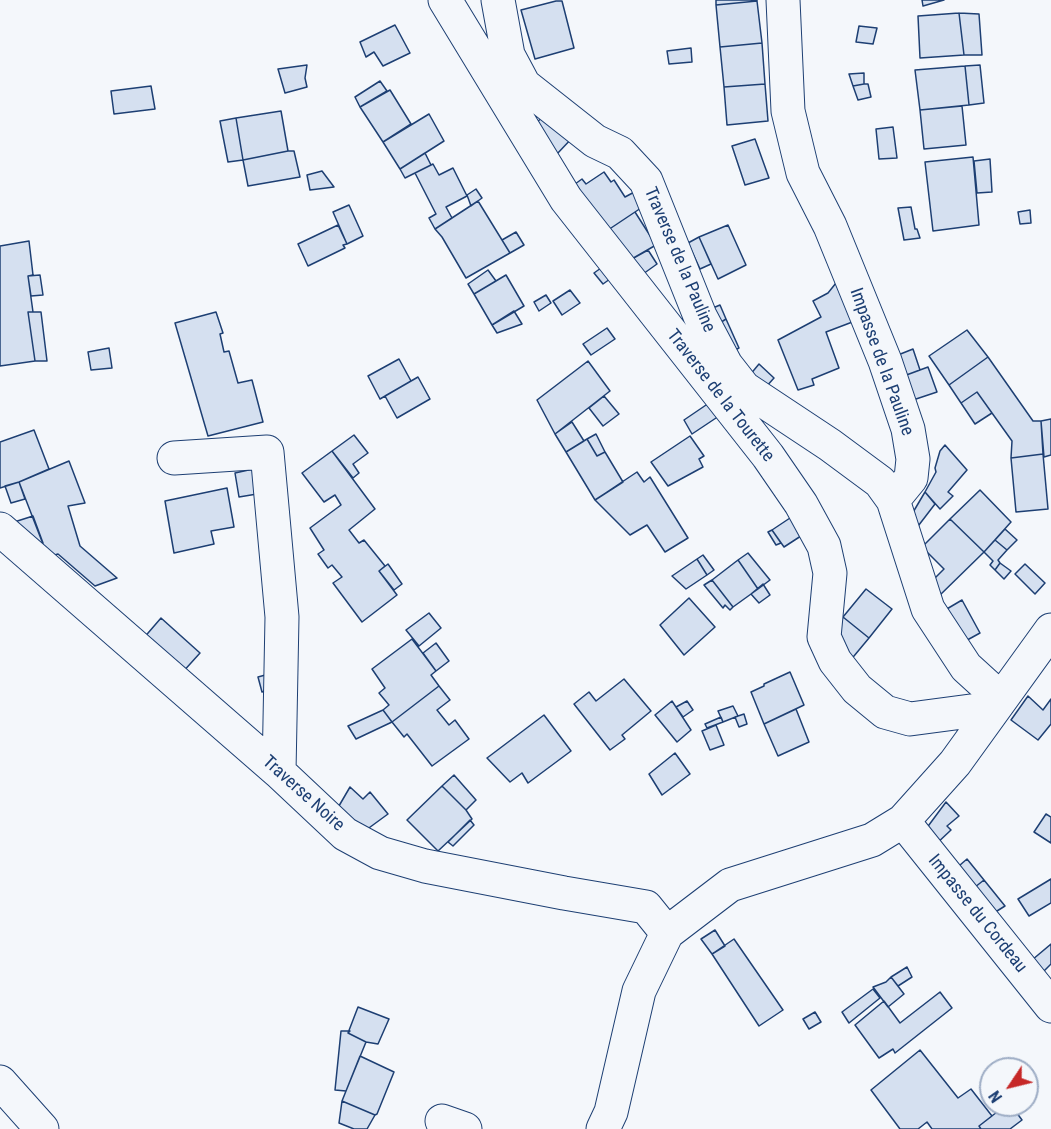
<!DOCTYPE html>
<html>
<head>
<meta charset="utf-8">
<style>
  body { margin:0 }
  #map { position:relative; width:1051px; height:1129px; overflow:hidden; background:#f4f7fb; font-family:"Roboto Condensed",sans-serif }
  canvas { display:block }
  .north { position:absolute; left:979px; top:1057px; width:60px; height:60px; box-sizing:border-box; background:#f4f7fb; border:2px solid #9eadc5; border-radius:50%; rotate:235deg; font-size:16px; font-weight:700; line-height:24px; text-align:center; color:#1d3f73 }
  .north::after { content:''; display:block; margin:auto; width:21px; height:27px; background:#c62828; clip-path:polygon(50% 0,100% 100%,50% 72%,0 100%) }
</style>
</head>
<body>
<div id="map">
<canvas width="1051" height="1129"></canvas>
<div class="north">N</div>
</div>
<script>
const ctx = document.querySelector('canvas').getContext('2d');
ctx.lineJoin = 'round';
function fill(path, color) { ctx.fillStyle = color; ctx.fill(path, 'evenodd'); }
function strokePath(path, color, width, dash) { ctx.strokeStyle = color; ctx.lineWidth = width; ctx.lineCap = dash ? 'butt' : 'round'; ctx.setLineDash(dash || []); ctx.stroke(path); }
function drawText(font, color, halo, rows, align = 'center') {
  ctx.font = font + ' "Roboto Condensed",sans-serif'; ctx.lineWidth = 4.5; ctx.setLineDash([]); ctx.textBaseline = 'middle'; ctx.strokeStyle = halo; ctx.fillStyle = color; for (const [text, x, y, turn = 0] of rows) {
    ctx.save(); ctx.translate(x, y); ctx.rotate((+turn || 0) * Math.PI / 180); ctx.textAlign = isNaN(turn) ? turn : align; if (halo) ctx.strokeText(text, 0, 0); ctx.fillText(text, 0, 0); ctx.restore();
  }
}
const building = new Path2D(`
  M716,0h41v1l-41,4z
  M922,0h22l-21,6z
  M556,1h6l12,47 -39,11 -14,-49z
  M757,1l5,42 -42,4 -4,-42z
  M959,13l20,1 3,41h-18z
  M959,13l5,42 -44,3 -2,-42z
  M395,25l15,28 -27,13 -9,-14 -8,5 -6,-15z
  M859,26l18,2 -4,16 -17,-2z
  M762,43l3,41 -41,3 -4,-40z
  M691,48l1,14 -23,2 -2,-13z
  M307,65l-2,13 2,9 -22,6 -7,-24z
  M980,65l4,38 -15,2 -4,-39z
  M965,66l4,39 -49,5 -5,-40z
  M864,73v11l-11,2 -4,-12z
  M380,81l7,10 -27,16 -5,-10z
  M765,84l3,37 -41,4 -3,-38z
  M864,84h4l3,13 -13,3 -5,-14z
  M151,86l4,23 -41,5 -3,-23z
  M390,90l21,34 -28,18 -23,-35z
  M962,106l4,39 -42,4 -4,-39z
  M281,111l7,40 -45,9 -7,-42z
  M429,114l15,27 -44,28 -17,-27z
  M545,116l29,20 -18,19 -12,-19 -6,-15z
  M236,118l7,42 -15,2 -8,-41z
  M893,127l4,31 -18,1 -3,-30z
  M755,139l14,39 -24,7 -13,-39z
  M288,151h6l6,26 -52,9 -5,-26z
  M425,153l6,12 -26,13 -5,-9z
  M973,157l6,68 -46,6 -8,-69z
  M990,159l2,33 -15,1 -3,-32z
  M433,164l6,11 14,-7 14,28 -21,11 6,11 -17,11 -6,-11 7,-4 -21,-41z
  M322,171l12,16 -24,3 -3,-15z
  M604,172l7,10 3,-2 11,17 15,-8 1,19 -33,22 -33,-46 7,-5 4,5z
  M476,189l6,9 -11,8 -4,-11z
  M478,201l32,52 -44,25 -24,-41 -7,-8z
  M349,205l14,31 -16,8 -14,-32z
  M911,207l4,22h2l3,9 -16,2 -6,-32z
  M1030,210l1,13 -11,1 -2,-12z
  M635,212l21,33 -26,15 -22,-30z
  M338,225l9,19 -4,1 2,3 -37,18 -10,-22z
  M728,225l18,40 -28,14 -19,-42z
  M516,232l8,13 -14,8 -8,-13z
  M699,237l12,27 -11,5 -12,-26z
  M29,241l4,34 -5,1 5,36h-5l7,49 -35,5v-120z
  M648,250l9,14 -14,10 -13,-14z
  M601,268l9,11 -7,5 -9,-11z
  M488,270l8,11 -22,13 -6,-10z
  M40,275l3,20 -12,1 -3,-20z
  M506,275l18,31 -32,19 -18,-31z
  M840,278l15,43 -29,11 13,36 -27,11 2,6 -16,5 -20,-50 43,-23 -8,-16 15,-8z
  M570,290l10,13 -18,12 -9,-14z
  M546,295l5,8 -12,8 -5,-9z
  M720,305l6,14 -11,7 -7,-16z
  M514,311l8,13 -25,9 -5,-8z
  M28,312h13l6,49h-12z
  M216,312l7,21 -3,1 4,18 5,-1 9,32 14,-3 11,42 -55,14 -33,-113z
  M726,319l13,29 -10,5 -14,-27z
  M607,328l8,11 -24,16 -8,-11z
  M967,330l21,27 -39,28 -20,-29z
  M109,348l3,20 -21,2 -3,-18z
  M913,349l7,21 -19,7 -8,-20z
  M988,357l45,64h8l2,33 -32,4 1,-17 -35,-49 -16,11 -12,-18z
  M399,359l12,22 -31,18 -12,-23z
  M588,361l22,30 -55,43 -18,-34z
  M759,364l15,14 -9,10 -16,-12z
  M928,367l9,25 -27,9 -9,-24z
  M418,377l12,22 -33,19 -12,-22z
  M977,392l15,21 -17,11 -14,-21z
  M604,396l15,18 -16,12 -14,-18z
  M709,403l10,13 -27,18 -8,-14z
  M1051,419v36l-7,2 -3,-36z
  M572,422l12,19 -18,11 -11,-18z
  M34,430l15,39 -30,13 -19,6v-46z
  M596,434l9,18 -8,4 -10,-17z
  M354,435l14,18 -15,11 6,9 -6,5 -21,-27z
  M690,436l14,20 -5,3 4,8 -35,19 -17,-24z
  M587,439l10,17 8,-4 18,30 -28,18 -29,-48z
  M945,445l22,25 -19,22 5,4 -13,13 -15,-17 11,-20 -1,-4 5,-17z
  M332,451l43,58 -26,21 10,13 5,-3 21,26 -6,5 18,24 -35,27 -29,-39 9,-6 -10,-12 -4,3 -10,-14 6,-4 -14,-22 31,-23 -6,-10 -11,7 -22,-29z
  M1043,454l5,55 -32,3 -5,-54z
  M69,461l16,42 -17,3 12,40 37,32 -22,8 -37,-32 -10,3 -29,-75z
  M253,469l4,25 -18,3 -4,-24z
  M637,472l7,10 6,-5 38,61 -23,14 -18,-27 -17,10 -35,-35z
  M19,482l6,17 -14,4 -6,-17z
  M227,488l7,39 -23,4 3,13 -40,9 -9,-52z
  M980,490l31,32 -27,30 -34,-33z
  M925,492l10,12 -23,30v-20z
  M33,516l10,27 -10,4 -25,-23z
  M793,516l11,18 -20,13 -12,-17z
  M950,519l34,33 -45,44 -11,-11 16,-16 -22,-22z
  M1005,529l12,11 -10,10 -12,-10z
  M772,530l9,13 -5,2 -8,-13z
  M995,540l12,10 -9,10 2,3 -5,7 -5,-5 3,-4 -9,-9z
  M748,553l22,27 -12,9 -20,-29z
  M703,555l11,15 -7,5 -10,-16z
  M697,559l10,16 -21,14 -14,-13z
  M738,560l20,29 -25,18 -21,-27z
  M1000,563l11,8 -7,8 -9,-9z
  M388,564l14,20 -8,6 -15,-19z
  M1025,564l20,19 -10,11 -20,-20z
  M712,580l21,27 -3,3 -5,-5 -2,3 -19,-23z
  M763,584l7,11 -11,8 -8,-9z
  M866,589l26,20 -23,29 -26,-21z
  M689,598l26,29 -31,28 -24,-30z
  M962,600l18,33 -20,11 -20,-31z
  M429,613l12,15 -22,18 -13,-16z
  M843,617l26,21 -20,24 -14,-35z
  M161,618l39,35 -19,21 -39,-34z
  M412,639l24,32 -5,4 8,11 -47,36 -9,-12 6,-5 -10,-12 6,-5 -13,-19z
  M436,643l13,18 -13,10 -13,-18z
  M790,672l14,33 -40,19 -13,-32 13,-6v-2z
  M269,674l5,14 -12,4 -4,-15z
  M624,679l27,32 -29,24 3,4 -15,11 -36,-46 15,-12 7,9z
  M439,686l11,14 -13,10 12,15 6,-5 14,19 -37,27 -25,-32 -3,3 -12,-15z
  M1028,696l15,14 8,-11v25l-13,16 -27,-20z
  M672,701l19,29 -14,12 -22,-27z
  M687,701l6,9 -10,7 -7,-10z
  M733,706l5,10 -15,6 -5,-11z
  M796,709l13,33 -31,14 -14,-32z
  M383,710l9,12 -36,17 -8,-13z
  M744,714l3,10 -8,3 -4,-10z
  M544,715l27,36 -43,32 -6,-10 -12,9 -23,-24z
  M721,717l2,5 -16,6 -2,-4z
  M716,725l8,20 -14,5 -8,-19z
  M675,753l15,21 -28,21 -13,-21z
  M454,775l22,25 -10,10 -24,-24z
  M442,786l24,24 6,9 -34,32 -31,-31z
  M350,787l13,12 7,-7 18,22 -26,19 -26,-22z
  M946,802l13,14 -12,10 4,4 -17,16 -11,-13z
  M1046,814l5,3v26l-17,-11z
  M470,820l4,5 -21,21 -5,-4z
  M967,859l17,21 -14,11 -17,-20z
  M1051,879v24l-22,13 -11,-17z
  M984,880l21,26 -16,10 -19,-25z
  M715,930l10,16 -13,8 -11,-15z
  M734,939l49,71 -24,16 -47,-72z
  M1051,944v20l-8,8 -11,-12z
  M907,967l5,10 -14,9 -7,-9z
  M891,977l13,17 -16,13 -15,-20 13,-5z
  M873,989l7,9 -31,25 -7,-11z
  M940,992l12,16 -57,45 -2,-4 -14,9 -24,-33 29,-24 16,22z
  M358,1007l31,12 -11,25 -12,-2 -18,-9z
  M815,1012l6,10 -12,7 -6,-10z
  M341,1031h9l-2,2 18,9 -20,49 -11,-1z
  M920,1050l38,48 13,-9 21,27 -13,10 2,3h-49l-5,-7 -9,7h-18l-29,-39z
  M360,1056l34,16 -17,42 -2,1 -33,-14z
  M342,1101l33,14 -8,14h-13l-15,-6z
  M1006,1105h5l11,15 -12,9h-29l-2,-3z`);
fill(building, '#d5e0f0');
strokePath(building, '#1d3f73', 1.5);
const minor = new Path2D(`
  M445,0l121,199 202,257 33,48 23,42 6,27 -6,64 11,24 22,28 28,23 25,7 83,-11
  M498,0l10,55 16,30 71,56 25,12 26,28 54,135 26,49 18,23 86,57 50,37 13,18
  M783,0l5,111 15,62 27,53 55,135 23,68 5,30 -2,19 -18,22 35,109 38,58 34,31
  M174,458l93,-6 15,165 -3,155
  M0,529l279,243 66,62 35,19 45,13 139,27 82,14 21,26
  M903,821l148,185
  M442,1121l23,8
  M603,1129l8,-17 28,-121 28,-58 63,-48 142,-45 31,-19 52,-58 96,-133`);
const highway = new Path2D(`
  M0,1082l42,47`);
strokePath(minor, '#1d3f73', 35);
strokePath(highway, '#1d3f73', 35);
strokePath(minor, '#f4f7fb', 33);
strokePath(highway, '#f4f7fb', 33);
drawText('18px', '#1d3f73', '#f4f7fb', [
  ["Traverse de la Pauline",679,260,67],
  ["Impasse de la Pauline",881,362,70],
  ["Traverse de la Tourette",720,396,52],
  ["Traverse Noire",303,794,42],
  ["Impasse du Cordeau",977,914,51]
]);
</script>
</body>
</html>
